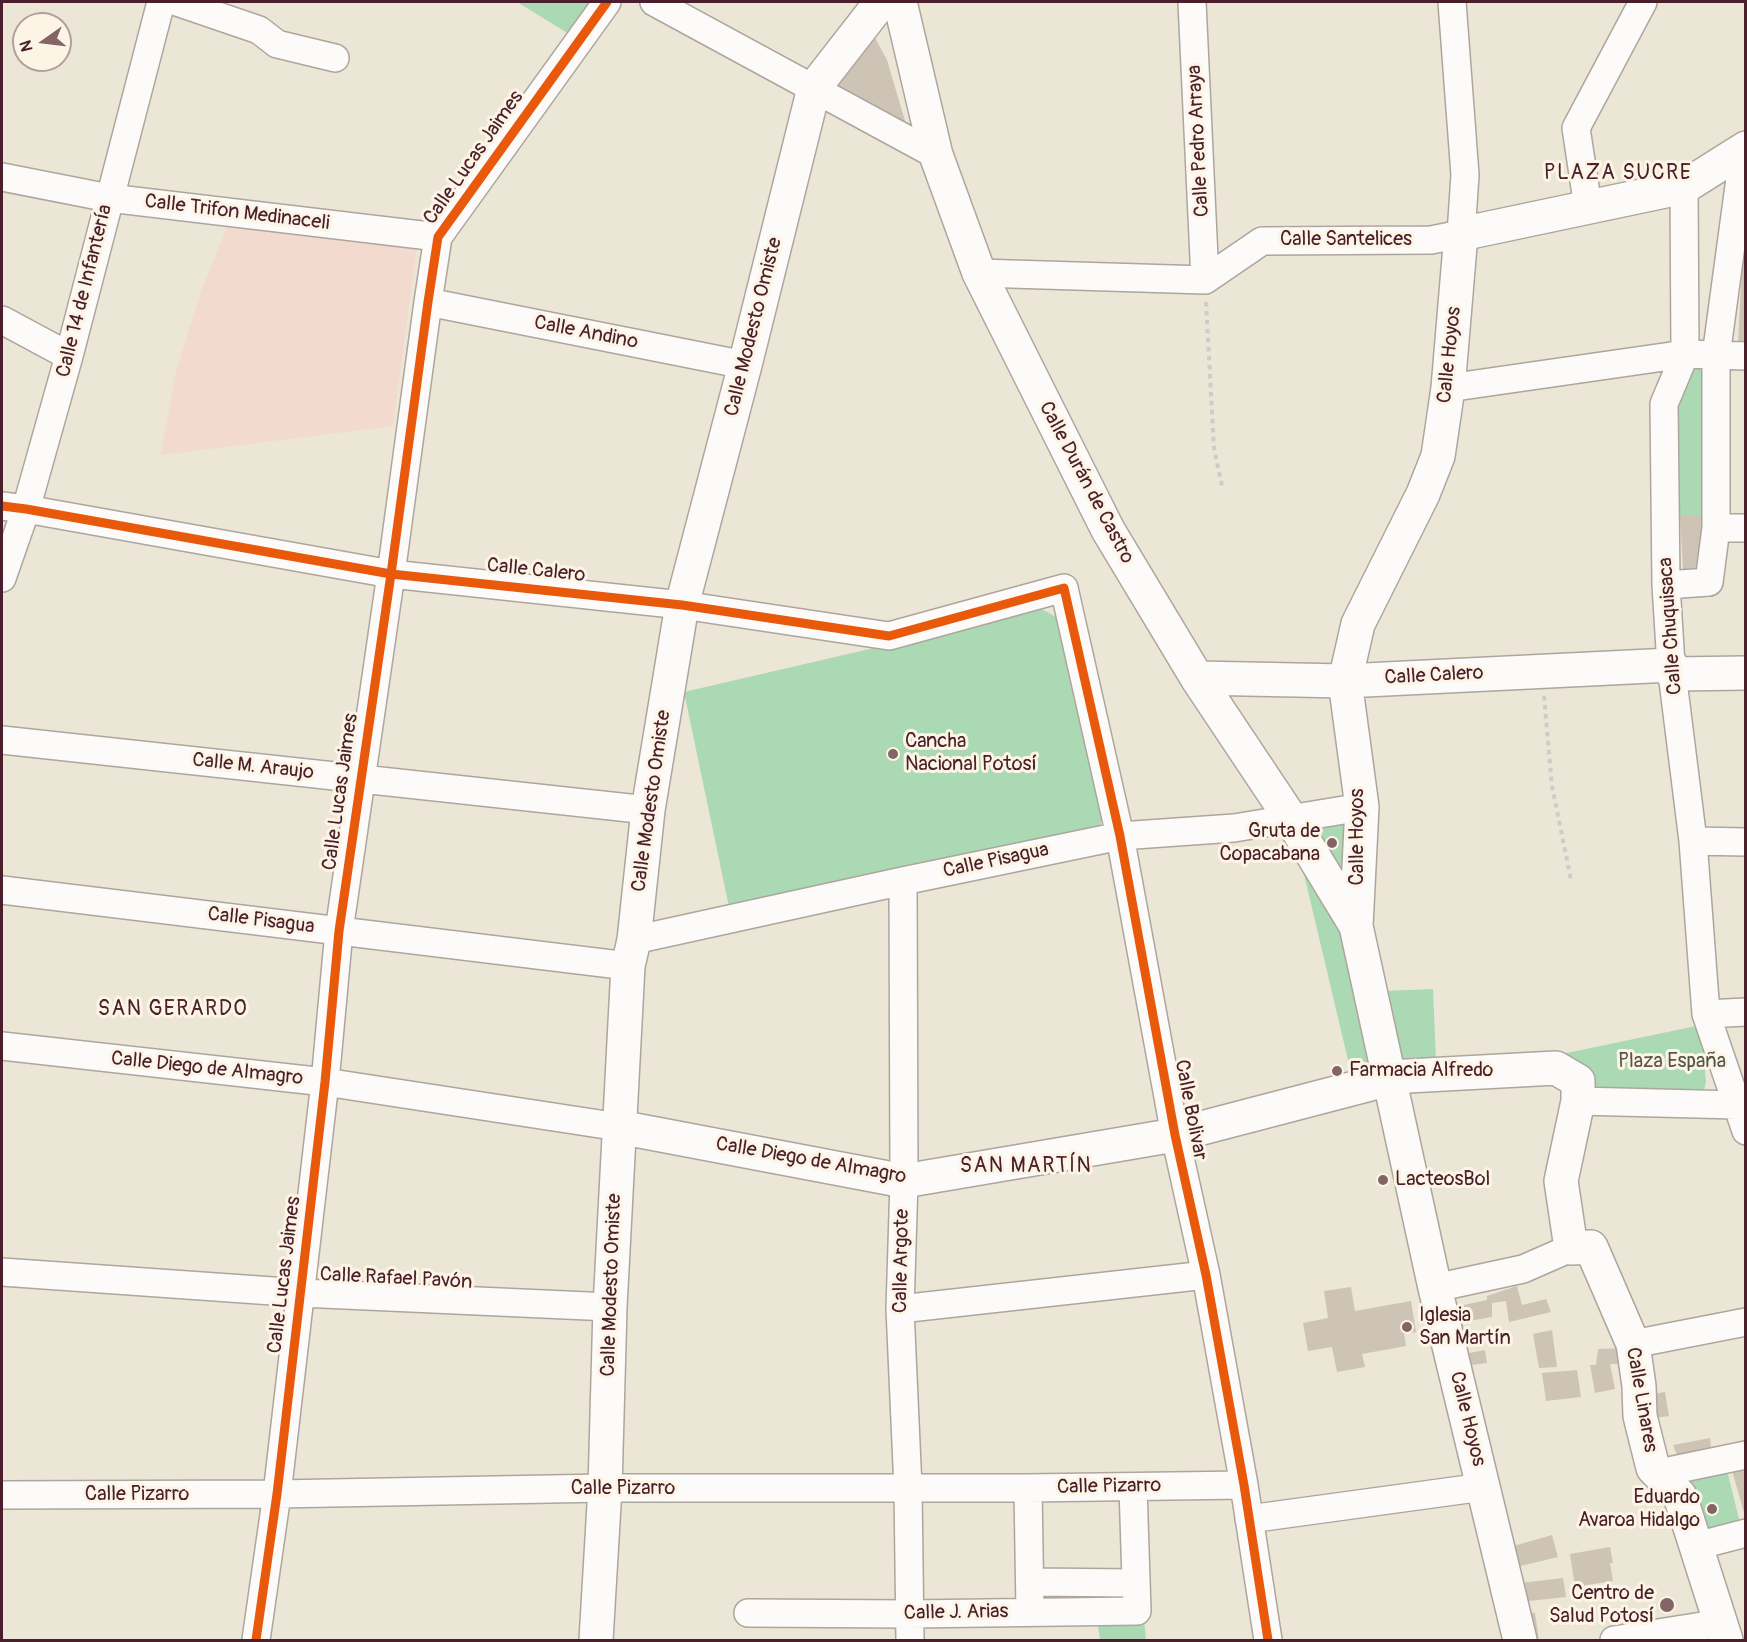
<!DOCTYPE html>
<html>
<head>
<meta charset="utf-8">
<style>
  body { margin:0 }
  #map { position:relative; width:1747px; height:1642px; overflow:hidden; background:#ece6d6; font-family:Pangolin,sans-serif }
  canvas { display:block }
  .frame { position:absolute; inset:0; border:3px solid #4a1f2b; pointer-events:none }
  .north { position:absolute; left:12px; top:12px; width:60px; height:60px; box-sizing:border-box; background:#fcf5e5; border:2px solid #b59f9b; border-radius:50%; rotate:256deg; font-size:16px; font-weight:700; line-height:24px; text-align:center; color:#4a1f2b }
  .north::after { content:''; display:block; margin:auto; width:21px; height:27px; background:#836567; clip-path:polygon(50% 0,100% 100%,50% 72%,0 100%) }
</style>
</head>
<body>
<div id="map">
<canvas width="1747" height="1642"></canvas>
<div class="frame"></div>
<div class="north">N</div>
</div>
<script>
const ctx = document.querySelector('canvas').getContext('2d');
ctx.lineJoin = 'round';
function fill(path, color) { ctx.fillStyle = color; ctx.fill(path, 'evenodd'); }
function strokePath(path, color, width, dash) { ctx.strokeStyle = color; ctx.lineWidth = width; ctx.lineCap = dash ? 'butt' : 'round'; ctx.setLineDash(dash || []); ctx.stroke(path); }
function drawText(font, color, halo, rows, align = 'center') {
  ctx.font = font + ' Pangolin,sans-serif'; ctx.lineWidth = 6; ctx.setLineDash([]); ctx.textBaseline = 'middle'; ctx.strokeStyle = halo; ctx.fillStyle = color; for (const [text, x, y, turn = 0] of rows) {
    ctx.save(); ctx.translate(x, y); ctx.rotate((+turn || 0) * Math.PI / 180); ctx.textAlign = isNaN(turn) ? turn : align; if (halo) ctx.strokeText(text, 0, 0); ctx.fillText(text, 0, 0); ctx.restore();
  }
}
fill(new Path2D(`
  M231,218l186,27 -24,181 -232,29 15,-84 26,-82z`), '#f2dace');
fill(new Path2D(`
  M517,2h76l-24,32z
  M1696,367h8l2,148 -31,2 -1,-110 13,-35z
  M1042,609l16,9 46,198 -4,9 -371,82 -45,-215z
  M1349,821l-9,60 -28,-53z
  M1299,853l30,47 21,64 21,109 -19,4z
  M1433,989l3,73 -35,1 -16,-72z
  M1701,1025l5,57 -2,8 -9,5 -85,-6 -15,-3 -11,-20 -22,-12z
  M1726,1466l14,57 -39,10 -14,-58z
  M1097,1619h47l2,21h-46z`), '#aad9b3');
fill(new Path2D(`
  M873,34l14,26 21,71 -76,-38z
  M1743,247h3v96h-8z
  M1702,515l3,54 -22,1 -3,-54z
  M1517,1286l5,19 24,-6 5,13 -42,10 -3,-21 -14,2v14l-29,5 2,22 -20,-35 42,-9v-4z
  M1351,1287l4,24 56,-10 5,31 -12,2 2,12 -44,8 3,13 -28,5 -5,-25 -24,4 -5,-28 25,-5 -4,-27z
  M1552,1330l5,37 -18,1 -6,-34z
  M1623,1348v16h-13l5,25 -20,4 -5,-28h6l2,-16z
  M1485,1350l2,13 -15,2 3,21 -16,-31z
  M1577,1370l4,27 -35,4 -4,-28z
  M1665,1392l4,24 -22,3 6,-25z
  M1710,1438l2,18 -32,7 -7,-18z
  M1746,1465v51h-1l-14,-49z
  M1552,1535l6,22 -46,11 -7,-26 12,3z
  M1610,1547l3,16h-3l3,18 -38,6 -5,-33z
  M1563,1578l3,19 -46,5 -8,-18z
  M1515,1610l20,3 4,27h-16z`), '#cec4b6');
const minor = new Path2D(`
  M177,2l82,28 18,14 58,14
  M654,2l282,153
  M1192,2l13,278
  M2,177l107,21 329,39
  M1684,187l1,167 -21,50 2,181 5,80 22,176 13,173 40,117
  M1588,207l-12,-79 67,-126
  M979,273l226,7 57,-39 169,-1 30,-6 4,-59 -13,-173
  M428,302l317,63
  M2,320l67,36
  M1448,388l237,-34 61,2
  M2,506l24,3 365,65 291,31 207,31 175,-48 56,248 55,299 31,140 38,210 24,155
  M1716,528h30
  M2,578l24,-69 43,-153 92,-354
  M1666,585l43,-3 7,-54v-172l28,-207
  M2,740l646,70
  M1693,841l53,1
  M903,881l1,300 -4,128 8,179 2,152
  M2,890l626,76
  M634,940l269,-59 217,-45 114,-8 128,-21
  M1706,1014l40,-2
  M2,1046l323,36 294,45
  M1578,1101l159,4
  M2,1272l299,21 309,14
  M1435,1288l88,-19 48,-21
  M900,1309l306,-34
  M1633,1344l113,-22
  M1659,1473l87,-18
  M1028,1488l2,124
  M2,1495l275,-1 328,-6h423l216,-3
  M1249,1519l234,-32
  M1696,1546l50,-13
  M1030,1582l106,1
  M748,1613l162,1 227,-3 -4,-124
  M256,1640l21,-146 48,-412 14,-151 52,-357 37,-272 10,-65 169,-235
  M1614,1640l107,-17`);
const major = new Path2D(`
  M900,2l36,153 43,118 129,257 89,148 94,141 65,107
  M1673,674l73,-1
  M1197,678l148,3 326,-16
  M619,1127l285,54 271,-46 195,-51 19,-7 167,-9 22,13v20l-17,80 10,67 20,-1 42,97 6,42 1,30 13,52 27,28 46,144
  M596,1640l9,-152 5,-181 18,-341 6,-26 14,-130 34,-205 63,-240 69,-277 67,-86
  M1520,1640l-85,-352 -79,-362 6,-119 -17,-126 13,-57 65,-130 15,-38 10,-68 13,-154 223,-47 62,-39`);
strokePath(minor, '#aea59d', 30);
strokePath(major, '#aea59d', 36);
strokePath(new Path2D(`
  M1206,302l8,147 8,37
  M1544,696l8,90 19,94`), '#cfcbc8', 4, [4.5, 4.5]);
strokePath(minor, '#fcfbf9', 27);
strokePath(major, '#fcfbf9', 33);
strokePath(new Path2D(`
  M2,506l24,3 365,65 291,31 207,31 175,-48 56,248 55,299 31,140 38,210 24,155
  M256,1640l21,-146 48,-412 14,-151 52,-357 37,-272 10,-65 169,-235`), '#e8590c', 9);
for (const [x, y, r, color] of [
  [893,754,6,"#836567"],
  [1332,843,6,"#836567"],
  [1337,1071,6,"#836567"],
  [1383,1180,6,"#836567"],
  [1407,1327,6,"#836567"],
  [1712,1509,6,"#836567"],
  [1667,1605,8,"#836567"]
]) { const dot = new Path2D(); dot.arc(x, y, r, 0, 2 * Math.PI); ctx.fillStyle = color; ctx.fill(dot); strokePath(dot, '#fcf5e5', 2); }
drawText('20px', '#4a1f2b', '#fcf5e5', [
  ["Calle Pedro Arraya",1199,141,-93],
  ["Calle Lucas Jaimes",474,158,-55],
  ["Calle Trifon Medinaceli",237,213,7],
  ["Calle Santelices",1346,240],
  ["Calle 14 de Infantería",85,291,-76],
  ["Calle Modesto Omiste",754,327,-76],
  ["Calle Andino",586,333,11],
  ["Calle Hoyos",1450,355,-84],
  ["Calle Durán de Castro",1086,483,62],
  ["Calle Calero",536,571,6],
  ["Calle Chuquisaca",1671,626,-94],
  ["Calle Calero",1434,676,-3],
  ["Calle M. Araujo",253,767,6],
  ["Calle Lucas Jaimes",341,792,-82],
  ["Calle Modesto Omiste",652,801,-82],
  ["Calle Hoyos",1358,837,-90],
  ["Calle Pisagua",996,861,-12],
  ["Calle Pisagua",261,921,7],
  ["Calle Diego de Almagro",207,1069,6],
  ["Calle Bolivar",1190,1110,79],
  ["Calle Diego de Almagro",811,1161,10],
  ["Calle Argote",902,1261,-89],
  ["Calle Lucas Jaimes",285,1275,-83],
  ["Calle Rafael Pavón",396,1279,3],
  ["Calle Modesto Omiste",612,1285,-88],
  ["Calle Linares",1641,1400,80],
  ["Calle Hoyos",1467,1419,76],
  ["Calle Pizarro",1109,1487,-1],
  ["Calle Pizarro",623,1489],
  ["Calle Pizarro",137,1495],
  ["Calle J. Arias",956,1613,-1]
]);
drawText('20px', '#4a1f2b', '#fcf5e5', [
  ["Cancha",905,742],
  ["Nacional Potosí",905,765],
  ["Gruta de",1320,832,"right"],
  ["Copacabana",1320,855,"right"],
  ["Farmacia Alfredo",1349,1071],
  ["LacteosBol",1395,1180],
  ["Iglesia",1419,1316],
  ["San Martín",1419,1339],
  ["Eduardo",1700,1498,"right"],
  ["Avaroa Hidalgo",1700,1521,"right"],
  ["Centro de",1654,1594,"right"],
  ["Salud Potosí",1654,1617,"right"]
], 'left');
drawText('20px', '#57544b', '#fcf5e5', [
  ["Plaza España",1672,1062]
]);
ctx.letterSpacing = '1.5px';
drawText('21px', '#4a1f2b', '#fcf5e5', [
  ["PLAZA SUCRE",1618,174],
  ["SAN GERARDO",173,1010],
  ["SAN MARTÍN",1026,1167]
]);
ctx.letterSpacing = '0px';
</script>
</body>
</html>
